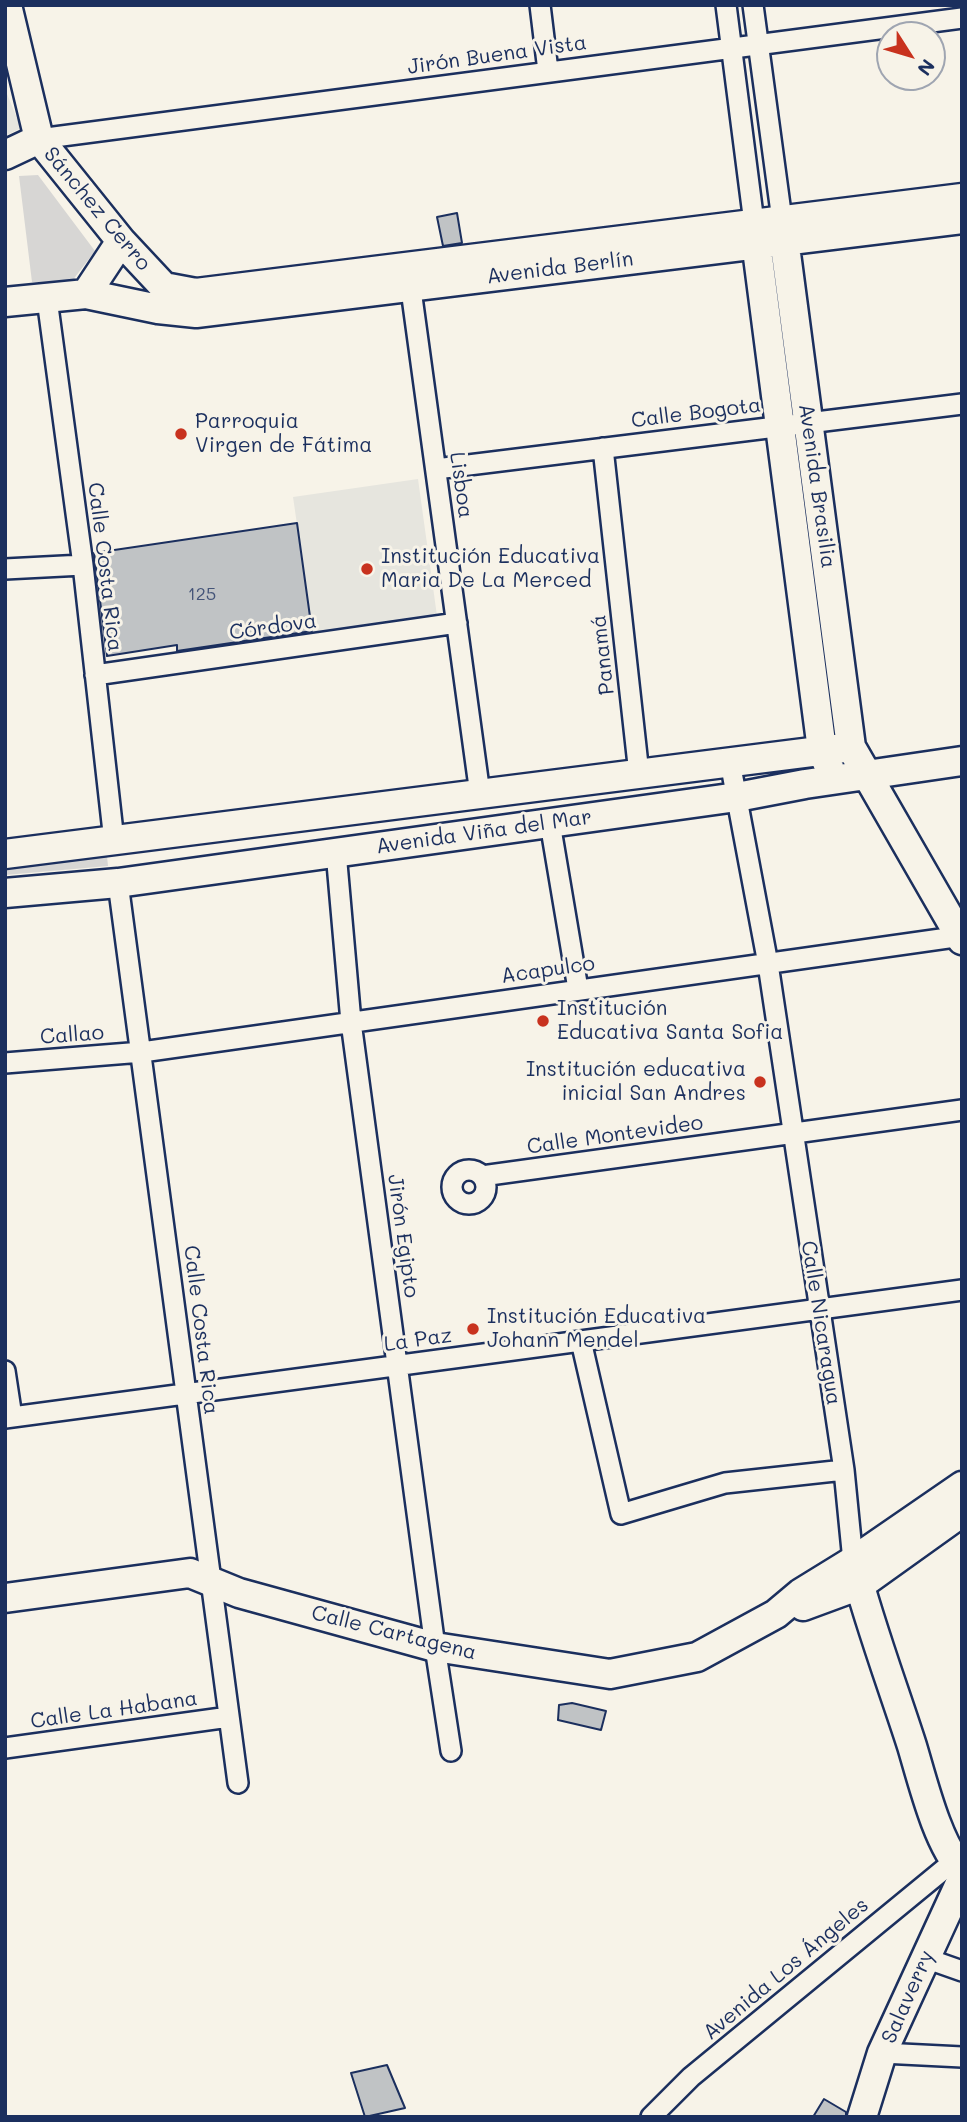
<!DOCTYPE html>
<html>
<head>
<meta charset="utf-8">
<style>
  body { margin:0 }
  #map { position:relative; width:967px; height:2122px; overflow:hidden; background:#f7f3e8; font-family:Mali,sans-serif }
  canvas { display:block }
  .frame { position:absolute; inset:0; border:7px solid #1b2f5e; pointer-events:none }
  .north { position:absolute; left:876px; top:21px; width:70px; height:70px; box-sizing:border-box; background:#f7f3e8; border:2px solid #9fa5b1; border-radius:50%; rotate:127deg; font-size:19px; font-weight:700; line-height:28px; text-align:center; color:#1b2f5e }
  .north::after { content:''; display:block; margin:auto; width:24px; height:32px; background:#c8321e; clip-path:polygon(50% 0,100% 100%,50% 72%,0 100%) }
</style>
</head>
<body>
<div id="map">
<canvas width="967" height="2122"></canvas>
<div class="frame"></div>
<div class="north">N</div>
</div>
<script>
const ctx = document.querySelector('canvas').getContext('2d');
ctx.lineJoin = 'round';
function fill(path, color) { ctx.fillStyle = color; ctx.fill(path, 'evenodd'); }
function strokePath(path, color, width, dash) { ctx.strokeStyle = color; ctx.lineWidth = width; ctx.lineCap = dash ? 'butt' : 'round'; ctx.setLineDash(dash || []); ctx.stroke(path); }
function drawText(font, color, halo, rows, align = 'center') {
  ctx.font = font + ' Mali,sans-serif'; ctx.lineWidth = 6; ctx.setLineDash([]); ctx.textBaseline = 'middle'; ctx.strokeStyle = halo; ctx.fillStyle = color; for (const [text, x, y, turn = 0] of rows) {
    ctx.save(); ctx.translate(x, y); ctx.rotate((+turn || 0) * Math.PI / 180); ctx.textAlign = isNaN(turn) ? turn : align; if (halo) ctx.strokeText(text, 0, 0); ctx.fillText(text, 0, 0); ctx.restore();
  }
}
fill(new Path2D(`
  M5,89l16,39 -16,8z
  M418,479l19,137 -124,18 -20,-137z`), '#e6e5de');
fill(new Path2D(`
  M38,175l57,76 -26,34 -37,-3 -13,-106z
  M107,856l1,10 -103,9v-10z`), '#d7d6d4');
const building = new Path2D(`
  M457,213l5,30 -19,3 -6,-29z
  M297,523l15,108 -135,20v-6l-70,11 -13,-103z
  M572,1703l34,8 -5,19 -43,-10 1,-15z
  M387,2065l18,43 -40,9 -14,-44z
  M824,2099l22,13v5h-33z`);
fill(building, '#c0c3c5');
strokePath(building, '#1b2f5e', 2);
const street = new Path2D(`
  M540,5l8,66
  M726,5l28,218
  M753,5l29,215
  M39,139l923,-121
  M409,275l71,519
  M47,299l36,266 31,276
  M603,448l36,326
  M436,469l526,-65
  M5,569l78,-4
  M95,675l362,-52
  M730,762l38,202 76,506 9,91
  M550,823l28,166
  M336,852l15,170 84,625 16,104
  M118,883l120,900
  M5,1063l137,-11 820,-116
  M452 1187a17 17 0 1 1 34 0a17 17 0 1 1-34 0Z
  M482,1176l480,-66
  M581,1341l40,173 104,-31 119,-13
  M5,1371l7,46
  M5,1418l957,-128
  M5,1748l224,-31
  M925,1958l37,13
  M882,2053l80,4
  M651,2117l40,-40 263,-216`);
const secondary = new Path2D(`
  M7,5l32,134 82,102 43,46
  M5,155l34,-16
  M782,223l69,524 111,193
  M754,226l68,524 7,17
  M164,287l32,6 766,-95
  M86,294l35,-53
  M5,302l81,-8 72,15 38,4 766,-94
  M5,854l846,-107
  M5,893l113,-10 619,-86 68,-13 157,-23
  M853,1561c16,62 39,123 59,185 10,33 26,100 50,123
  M5,1598l185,-25 49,20 196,54 175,27 87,-17 79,-43 25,-21 52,-32 109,-75
  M803,1606l57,-21 102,-73
  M862,2117l20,-64 80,-174`);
strokePath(street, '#1b2f5e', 24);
strokePath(secondary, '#1b2f5e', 33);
strokePath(street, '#f7f3e8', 19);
strokePath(secondary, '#f7f3e8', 28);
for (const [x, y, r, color] of [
  [181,434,7,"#c8321e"],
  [367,569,7,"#c8321e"],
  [543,1021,7,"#c8321e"],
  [760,1082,7,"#c8321e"],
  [473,1329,7,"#c8321e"]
]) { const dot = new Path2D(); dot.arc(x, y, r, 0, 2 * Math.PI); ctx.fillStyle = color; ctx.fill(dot); strokePath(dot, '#f7f3e8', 2.5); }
drawText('18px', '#445478', null, [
  ["125",202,594]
]);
drawText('21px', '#1b2f5e', '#f7f3e8', [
  ["Jirón Buena Vista",497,55,-8],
  ["Sánchez Cerro",97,209,50],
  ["Avenida Berlín",560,268,-7],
  ["Calle Bogota",696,413,-7],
  ["Lisboa",461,485,82],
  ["Avenida Brasilia",817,486,82],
  ["Calle Costa Rica",105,567,83],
  ["Córdova",273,627,-8],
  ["Panamá",603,655,-96],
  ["Avenida Viña del Mar",484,832,-8],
  ["Acapulco",548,970,-8],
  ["Callao",72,1035,-4],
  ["Calle Montevideo",615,1135,-8],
  ["Jirón Egipto",403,1236,82],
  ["Calle Nicaragua",821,1323,81],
  ["Calle Costa Rica",201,1330,83],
  ["La Paz",418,1340,-8],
  ["Calle Cartagena",394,1633,14],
  ["Calle La Habana",114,1710,-8],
  ["Avenida Los Ángeles",786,1969,-40],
  ["Salaverry",908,1997,-66]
]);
drawText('21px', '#1b2f5e', '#f7f3e8', [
  ["Parroquia",195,422],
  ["Virgen de Fátima",195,446],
  ["Institución Educativa",381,557],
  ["Maria De La Merced",381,581],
  ["Institución",557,1009],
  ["Educativa Santa Sofia",557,1033],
  ["Institución educativa",746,1070,"right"],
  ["inicial San Andres",746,1094,"right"],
  ["Institución Educativa",487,1317],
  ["Johann Mendel",487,1341]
], 'left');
</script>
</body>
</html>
